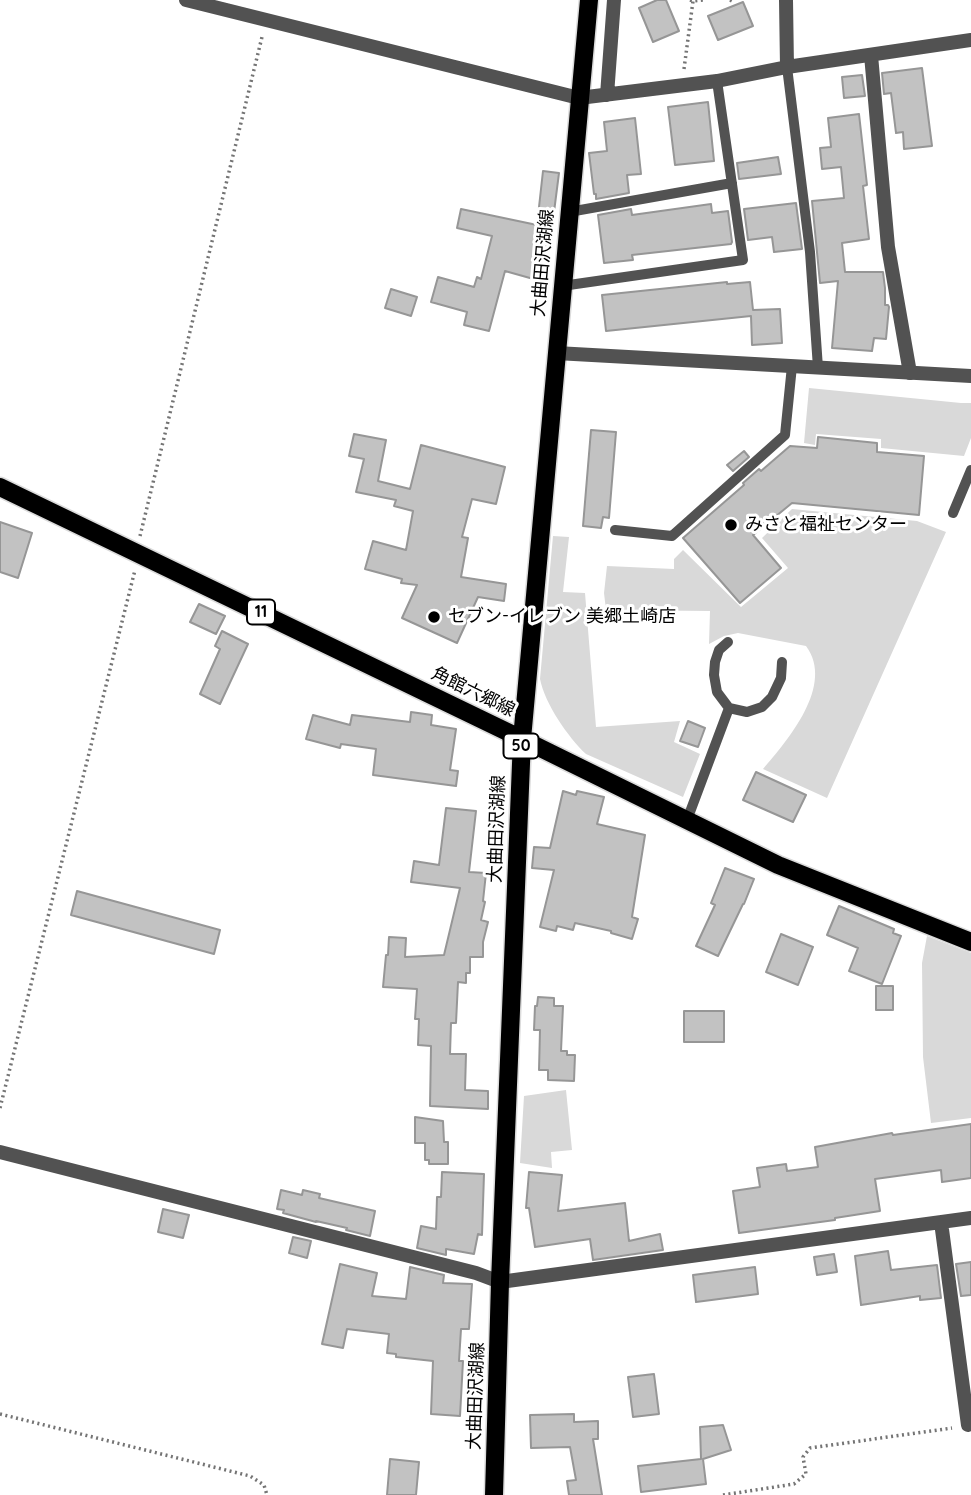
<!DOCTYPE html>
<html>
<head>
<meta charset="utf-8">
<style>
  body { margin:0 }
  canvas { display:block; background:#fff }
</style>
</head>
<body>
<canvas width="971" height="1495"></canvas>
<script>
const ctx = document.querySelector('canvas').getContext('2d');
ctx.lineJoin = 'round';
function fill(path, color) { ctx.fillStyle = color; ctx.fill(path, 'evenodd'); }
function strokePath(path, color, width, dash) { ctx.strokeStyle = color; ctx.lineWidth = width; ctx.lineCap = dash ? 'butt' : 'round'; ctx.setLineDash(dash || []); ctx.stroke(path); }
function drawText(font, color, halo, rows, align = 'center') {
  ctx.font = font + ' Quicksand,"Noto Sans JP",sans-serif'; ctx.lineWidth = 6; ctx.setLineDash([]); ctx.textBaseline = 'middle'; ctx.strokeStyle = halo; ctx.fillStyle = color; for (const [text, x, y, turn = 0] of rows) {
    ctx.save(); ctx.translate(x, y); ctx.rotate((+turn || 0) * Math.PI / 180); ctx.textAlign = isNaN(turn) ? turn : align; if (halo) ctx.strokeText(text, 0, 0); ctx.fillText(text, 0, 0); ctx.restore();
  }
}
fill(new Path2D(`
  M809,388l152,15h10v35l-7,18 -83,-8v-9l-65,-5 -1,11 -11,-2z
  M792,509l125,12 29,11 -119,266 -64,-29c25,-29 72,-84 43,-123l-68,-13 -14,3 -15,8 1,-33 -104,-1 -2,-17 3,-27 67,3v-10l9,-9 58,57 47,-39 -26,-30z
  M553,536l16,1 -6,55 22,1 11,134 84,-6 -6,21 26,12 -17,43 -97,-43c-18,-17 -41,-50 -46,-75z
  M927,936l44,17v165l-40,5 -8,-66 -1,-94z
  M566,1090l6,60 -21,2 1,16 -32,-5 4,-67z`), '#d9d9d9');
const building = new Path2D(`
  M657,0h9l13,31 -26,11 -14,-34z
  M743,2l10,24 -35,14 -10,-24z
  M922,68l10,78 -28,3 -1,-17 -7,1 -5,-40 -7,1 -2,-21z
  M862,75l3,21 -21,2 -2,-21z
  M708,102l6,59 -39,4 -7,-58z
  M859,114l8,71 -4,1 6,53 -27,4 3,29h38l2,16v17h3l1,2 -3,32 -12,-1 -2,13 -40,-3 6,-67 -18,2 -8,-82 32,-3 -3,-31 -19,2 -2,-21 11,-1 -3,-29z
  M635,118l6,56 -14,1 2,18 -33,6v-5h-2l-5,-41 18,-2 -3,-29z
  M778,157l3,17 -42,5 -2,-16z
  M543,171l16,2 -5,39 -17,68 -32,-9 -16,60 -25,-6 3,-13 -36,-10 7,-25 36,10 3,-10 4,2 11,-43 -35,-8 4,-19 76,16z
  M796,203l6,46 -28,3 -2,-15 -24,3 -4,-31z
  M711,204l1,9 16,-2 4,31 -1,2 -99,11 1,5 -29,3 -6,-48 33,-6 1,6z
  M727,282v2l23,-2 3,28 27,-1 2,34 -30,2 -1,-29 -145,15 -4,-36z
  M391,289l26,8 -6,19 -26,-8z
  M591,430l25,2 -7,86 -6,-1 -2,11 -18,-2z
  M354,434l32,6 -8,41 32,8 11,-44 84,22 -9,37 -24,-5 -10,38 6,1 -7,39 45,7 -2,17 -26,-4 -21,46 -55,-25 15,-33 -16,-2 1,-4 -37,-10 8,-28 33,9 7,-39 -19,-5 2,-6 -40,-8 8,-33 -15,-3z
  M818,437l59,6v9l47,4 -5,59 -127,-12 -39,32 28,33 -41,35 -57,-65 61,-53 -1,-2 16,-14 2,2 29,-25 27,2z
  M744,451l5,6 -16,14 -6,-6z
  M0,522l32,11 -14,45 -18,-6z
  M199,604l26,12 -9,18 -26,-12z
  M222,631l26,13 -28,60 -20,-10 20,-45 -5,-3z
  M411,712l21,3 -1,10 25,4 -6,41 8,1 -2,15 -83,-11 3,-26 -35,-5 -1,4 -34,-9 7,-24 37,10 2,-10 58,7z
  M688,721l17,7 -7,19 -18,-6z
  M756,772l50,23 -13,27 -50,-22z
  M563,791l13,4 1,-4 27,6 -7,27 48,11 -13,82 6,2 -6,20 -21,-6v-2l-36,-8 -2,7 -16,-4 -1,5 -16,-4 14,-57 -22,-2 2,-21 16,1z
  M446,808l30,3 -7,61 17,1 -3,28 2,1 -4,18 7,2 -5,20v15h-13v16h-4v10l-8,-1 -2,41h-5l-1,31h16l-1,36 23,1v18l-58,-3 1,-60 -13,-1 1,-26h-4l2,-30 -34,-2 3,-32h2l1,-18 17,1 -1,19 39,-2 16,-67 -49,-6 3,-21 25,4z
  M725,868l29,11 -10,25h-1l-25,52 -22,-10 19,-41 -4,-2z
  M77,891l143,39 -6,24 -143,-39z
  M839,906l55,23 -1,4 8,3 -19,48 -33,-13 9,-23 -31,-13z
  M781,934l32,13 -15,38 -32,-13z
  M876,986h17v24h-17z
  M538,997l16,1v8h9l-2,45h6v4h8l-1,26 -26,-1v-10h-9l1,-40h-6l1,-24h2z
  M684,1011h40v31h-40z
  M415,1117l28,4 1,21h4v22h-19v-4h-4v-17h-10z
  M971,1124v54l-29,4 -1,-12 -66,9 5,32 -45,7v2l-96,13 -6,-42 27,-4 -3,-19 29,-4 1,7 31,-4 -3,-20 77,-14 1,2z
  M442,1172l42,2 -2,61 -4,-1 -4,20 -28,-5v6l-29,-7 4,-22 15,3 1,-32h4z
  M529,1172l33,3 -4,36 67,-8 4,38 31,-7 3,16 -70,10 -3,-21 -55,8 -6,-39h-3z
  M281,1190l21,5 1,-5 17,4 -1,4 56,13 -5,25 -24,-6 1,-2 -31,-7v1l-33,-9 1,-3 -7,-1z
  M163,1209l26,6 -6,23 -25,-6z
  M293,1237l18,4 -4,17 -18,-5z
  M888,1251l3,19 46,-5 4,33 -21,2v-4l-59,9 -6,-49z
  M834,1254l3,18 -20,3 -3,-18z
  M971,1262v33l-10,1 -5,-32z
  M340,1264l37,9 -5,23 34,3 4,-32 34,8 -1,8 29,1 -3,45h-8l-2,32h4l-3,55 -29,-2 2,-53 -37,-4v-3l-9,-1 2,-19 -42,-5 -4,19 -21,-4z
  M755,1267l3,27 -62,8 -3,-27z
  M654,1374l5,40 -26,3 -5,-40z
  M574,1414v8l24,-1v18h-5l9,56h-33l-2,-14 9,-1 -6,-33 -39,1 -1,-33z
  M723,1425l8,25 -28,9 3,25 -65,8 -3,-26 63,-7 -1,-32z
  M390,1459l29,3 -3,33h-29z`);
fill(building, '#c2c2c2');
strokePath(building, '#969696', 2);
const primary = new Path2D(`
  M0,487l522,252 256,126 193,77
  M494,1495l6,-213 22,-543 67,-739`);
strokePath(primary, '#dbdbdb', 21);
strokePath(new Path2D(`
  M690,0l3,1 10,-1
  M730,0l2,1
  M684,69l9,-68
  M140,536l122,-499
  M0,1108l135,-538
  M0,1414l250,62 14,9 3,10
  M723,1495l71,-11 12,-10 -3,-17 7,-9 142,-20`), '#747474', 3.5, [2, 3.5]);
strokePath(new Path2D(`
  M787,67l23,185 8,116
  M569,212l163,-29
  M562,286l181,-26 -26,-179
  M953,513l18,-43
  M615,530l57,6 113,-101 7,-69
  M729,708l18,4 15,-5 10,-10 9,-19 1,-16
  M687,820l42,-112 -12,-16 -3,-17 1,-13 4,-12 9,-8`), '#525252', 10);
strokePath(new Path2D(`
  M186,0l393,98 138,-17 70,-14 184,-27
  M786,0l1,67
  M871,55l17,192 22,126
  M607,95l7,-95
  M0,1152l476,121 24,9 471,-64
  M941,1222l27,203`), '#525252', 14);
strokePath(new Path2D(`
  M556,353l415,23`), '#525252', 14);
strokePath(primary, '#000', 18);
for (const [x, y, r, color] of [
  [731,525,7,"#000"],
  [434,617,7,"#000"]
]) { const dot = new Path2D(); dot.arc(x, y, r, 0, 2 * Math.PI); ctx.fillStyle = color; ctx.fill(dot); strokePath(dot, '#fff', 2.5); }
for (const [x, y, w] of [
  [261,612,28],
  [521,746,35]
]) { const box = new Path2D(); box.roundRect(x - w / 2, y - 12.5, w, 25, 5); ctx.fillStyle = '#fff'; ctx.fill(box); strokePath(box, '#000', 2); }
drawText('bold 16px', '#000', null, [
  ["11",261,612],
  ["50",521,746]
]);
drawText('18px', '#000', '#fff', [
  ["大曲田沢湖線",543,263,-85],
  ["角館六郷線",473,692,26],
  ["大曲田沢湖線",497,829,-88],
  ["大曲田沢湖線",476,1396,-88]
]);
drawText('18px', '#000', '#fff', [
  ["みさと福祉センター",745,525],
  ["セブン-イレブン 美郷土崎店",448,617]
], 'left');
</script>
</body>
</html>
